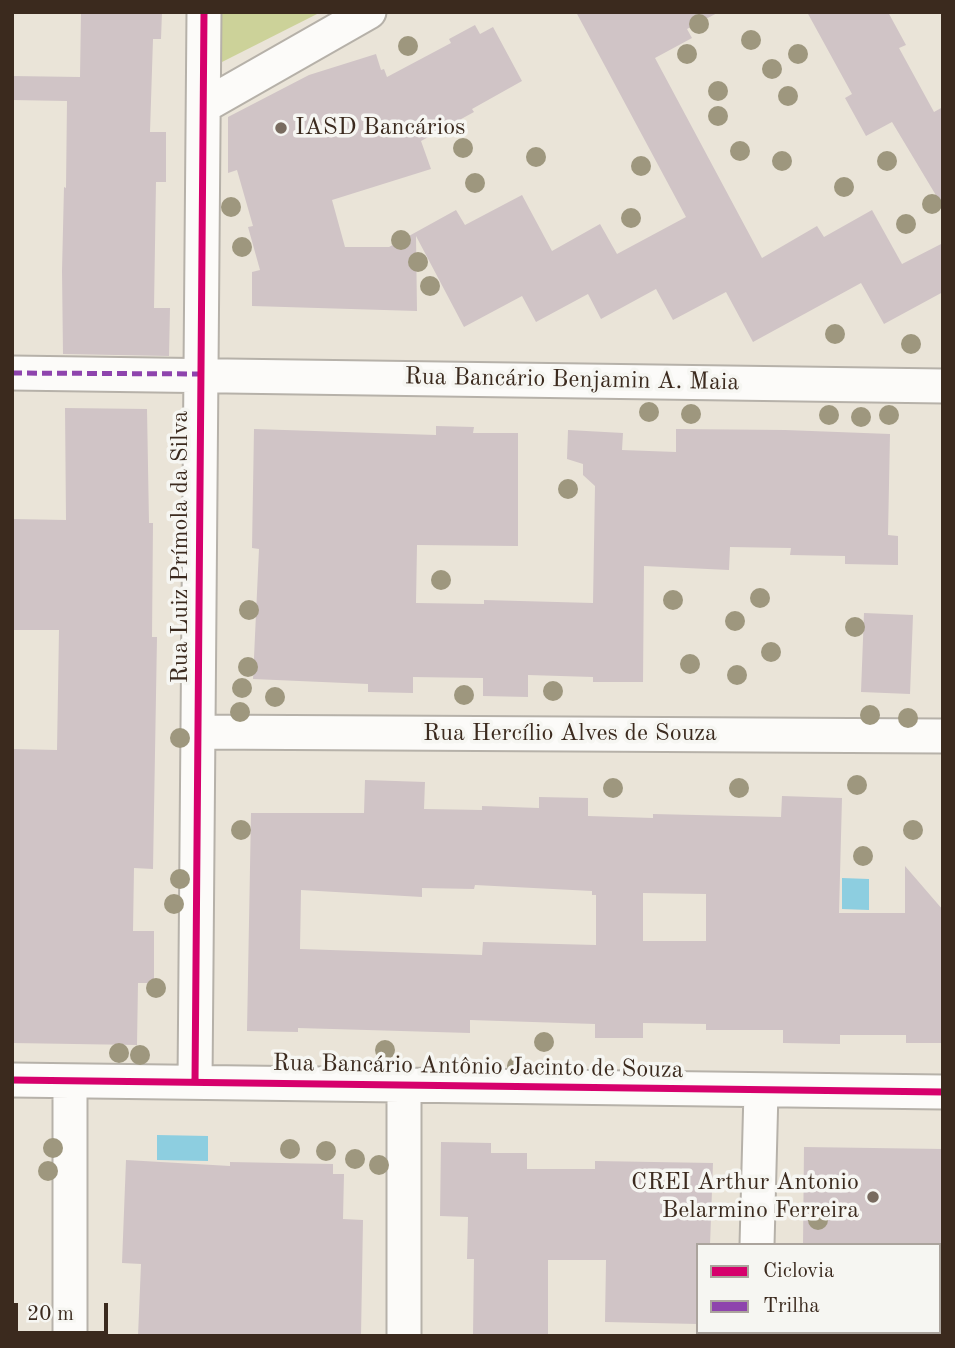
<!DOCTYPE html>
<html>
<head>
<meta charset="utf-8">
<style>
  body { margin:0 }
  #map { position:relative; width:955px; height:1348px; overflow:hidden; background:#eae4d8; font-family:"Old Standard TT",serif }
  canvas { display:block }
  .frame { position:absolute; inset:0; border:14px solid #3b2a1e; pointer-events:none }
  .legend { position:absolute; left:696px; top:1243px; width:245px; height:91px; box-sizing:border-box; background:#f6f6f2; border:2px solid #aba49d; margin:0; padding:9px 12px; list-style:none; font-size:21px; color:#3b2a1e }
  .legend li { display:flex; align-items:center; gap:14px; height:35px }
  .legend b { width:35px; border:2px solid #aba49d }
  .scale { position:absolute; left:14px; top:1303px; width:94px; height:32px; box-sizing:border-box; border:4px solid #3b2a1e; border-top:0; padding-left:9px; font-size:21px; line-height:24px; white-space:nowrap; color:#3b2a1e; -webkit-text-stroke:5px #f6f6f2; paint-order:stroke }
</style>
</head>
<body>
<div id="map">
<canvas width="955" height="1348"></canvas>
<div class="frame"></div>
<ul class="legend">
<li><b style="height:9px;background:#d6006c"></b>Ciclovia</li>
<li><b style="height:9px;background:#8e44ad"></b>Trilha</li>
</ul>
<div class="scale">20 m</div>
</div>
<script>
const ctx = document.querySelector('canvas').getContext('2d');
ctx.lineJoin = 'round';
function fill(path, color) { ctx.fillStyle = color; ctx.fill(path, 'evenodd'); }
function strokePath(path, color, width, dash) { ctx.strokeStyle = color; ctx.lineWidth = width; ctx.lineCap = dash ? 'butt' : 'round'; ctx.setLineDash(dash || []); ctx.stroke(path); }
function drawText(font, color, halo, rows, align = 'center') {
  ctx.font = font + ' "Old Standard TT",serif'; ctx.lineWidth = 7; ctx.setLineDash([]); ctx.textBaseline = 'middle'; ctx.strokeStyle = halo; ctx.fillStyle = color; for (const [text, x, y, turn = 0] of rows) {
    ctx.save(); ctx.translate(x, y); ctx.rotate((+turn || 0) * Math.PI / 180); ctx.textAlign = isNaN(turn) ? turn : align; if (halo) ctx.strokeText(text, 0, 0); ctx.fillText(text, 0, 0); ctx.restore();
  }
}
fill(new Path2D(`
  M222,12h99l-99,50z`), '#ccd299');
fill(new Path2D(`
  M842,878l27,1v31l-27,-1z
  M157,1135l51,1v25l-51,-1z`), '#8dcee0');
fill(new Path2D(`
  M81,12h81l-1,27h-8l-3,93h16v50h-10l-2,126h16l-1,48 -106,-2 -1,-83 2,-84 2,1 1,-87 -55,-1v-24l68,1z
  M576,12h143l-32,17 5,9 -37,20 107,200 55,-32 7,11 48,-27 30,54 41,-21v49l-59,32 -23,-41 -108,59 -27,-50 -53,28 -17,-31 -55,30 -13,-25 -52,28 -14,-26 -58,31 -48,-91 1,75 -165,-5v-34l8,-2 -12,-43 5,-1 -16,-56 -9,3v-56l81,-42 67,-21 5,16 3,-1 3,8 64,-34 -2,-4 26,-14 5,9 13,-7 29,54 -50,28 2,3 -53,29 10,28 -99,31 13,47h44l67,-37 9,15 57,-30 30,56 48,-27 17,30 69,-37z
  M807,12h81l18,33 -7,3 35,64 9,-5v100l-51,-85 -26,14 -21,-38 7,-4z
  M65,408l82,1 2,114h4l-1,114h5l-4,232 -19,-1 -1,63h21v52h-16l-1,62 -125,-2v-294l45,1 2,-120h-47v-111l54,1z
  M436,426l38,1 -1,6h45v113l-101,-1 -1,58 68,1v-4l109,3 2,-117 -12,-11v-11l-16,-5 1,-29 55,3 -1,17 54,2v-23l109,1 105,4 -2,101 10,1v29l-53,-1v-8l-55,-1 1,-7 -61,-1 -1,23 -85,-4 -1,116h-50v-5l-65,-2v22l-45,-1v-18l-70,-1v16l-45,-1v-8l-115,-5 6,-130 -7,-1 2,-119 182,6z
  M864,613l49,2 -3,79 -49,-2z
  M365,780l60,2 -1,27 58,1v-4l57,2v-11l49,1v18l65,2v-4l128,3 1,-21 60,2 -3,115h66v-47l38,44v133h-37v-8h-66v9l-57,-1v-13h-77v-6l-63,-1v15h-48v-14l-125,-4v13l-172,-5v4l-51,-1 4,-218h113zM475,885l117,6v4h4v50l-113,-3 -1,13 -182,-6 1,-59 121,7v-9l52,1zM643,893l63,1v47h-63z
  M441,1142l50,1v10h36v16h68v-8l118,2 -3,82h-12v79l-93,-2 1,-62h-58v76h-75l1,-77h-7l1,-42 -28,-1z
  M804,1147l139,2v96h-140z
  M126,1160l104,6v-4l103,2v10h11l-1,45 20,1 -2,116h-223l3,-72 -19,-1z`), '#d0c4c6');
const minor = new Path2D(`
  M204,106l165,-94
  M12,373l931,13
  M198,732l745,4
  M12,1080l931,12
  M195,1082l9,-1070
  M757,1245l4,-154
  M70,1336v-255
  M404,1336v-252
  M755,1336v-4`);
strokePath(minor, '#b6b1a9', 37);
strokePath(minor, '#fcfbf9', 33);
strokePath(new Path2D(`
  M12,373l189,1`), '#8e44ad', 5, [10, 5]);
strokePath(new Path2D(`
  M12,1080l931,12
  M195,1082l9,-1070`), '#d6006c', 7);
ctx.fillStyle = '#9e977e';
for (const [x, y] of [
  [699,24],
  [751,40],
  [408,46],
  [687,54],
  [798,54],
  [772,69],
  [718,91],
  [788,96],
  [718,116],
  [463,148],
  [740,151],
  [536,157],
  [782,161],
  [887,161],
  [641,166],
  [475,183],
  [844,187],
  [932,204],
  [231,207],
  [631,218],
  [906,224],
  [401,240],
  [242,247],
  [418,262],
  [430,286],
  [835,334],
  [911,344],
  [649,412],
  [691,414],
  [829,415],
  [889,415],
  [861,417],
  [568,489],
  [441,580],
  [760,598],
  [673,600],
  [249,610],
  [735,621],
  [855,627],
  [771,652],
  [690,664],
  [248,667],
  [737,675],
  [242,688],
  [553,691],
  [464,695],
  [275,697],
  [240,712],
  [870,715],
  [908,718],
  [180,738],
  [857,785],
  [613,788],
  [739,788],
  [241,830],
  [913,830],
  [863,856],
  [180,879],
  [174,904],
  [156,988],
  [544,1042],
  [385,1050],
  [119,1053],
  [140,1055],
  [517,1066],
  [53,1148],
  [290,1149],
  [326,1151],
  [355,1159],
  [379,1165],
  [48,1171],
  [818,1220]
]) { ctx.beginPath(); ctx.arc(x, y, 10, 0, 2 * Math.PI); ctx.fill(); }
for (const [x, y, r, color] of [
  [281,128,7,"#786b5f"],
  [873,1197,7,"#786b5f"]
]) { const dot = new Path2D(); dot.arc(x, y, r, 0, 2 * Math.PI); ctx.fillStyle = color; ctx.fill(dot); strokePath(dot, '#f6f6f2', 2.5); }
drawText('24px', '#3b2a1e', '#f6f6f2', [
  ["IASD Bancários",295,128],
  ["CREI Arthur Antonio",859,1183,"right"],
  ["Belarmino Ferreira",859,1211,"right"]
], 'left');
drawText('24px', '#3b2a1e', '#f6f6f2', [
  ["Rua Bancário Benjamin A. Maia",572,380,1],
  ["Rua Luiz Prímola da Silva",181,547,-90],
  ["Rua Hercílio Alves de Souza",570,734],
  ["Rua Bancário Antônio Jacinto de Souza",478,1067,1]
]);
</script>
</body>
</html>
